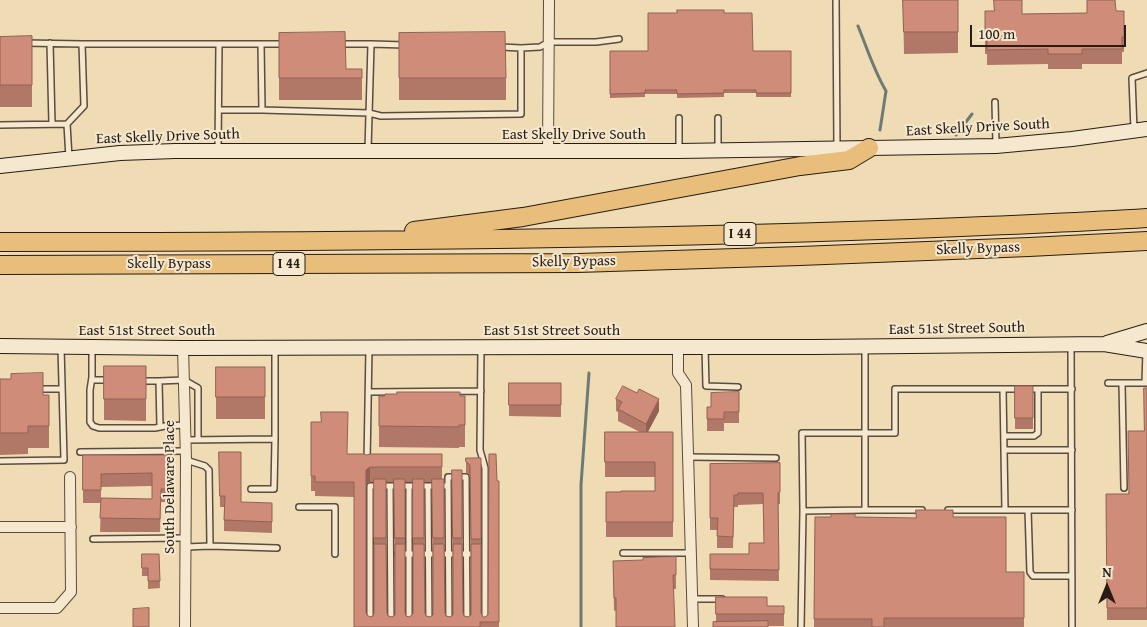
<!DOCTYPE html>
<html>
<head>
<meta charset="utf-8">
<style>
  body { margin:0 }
  #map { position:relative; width:1147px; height:627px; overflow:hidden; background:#efdbb4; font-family:"Gentium Book Plus",serif }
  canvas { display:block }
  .north { position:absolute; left:1082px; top:562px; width:50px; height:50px; -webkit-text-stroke:4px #f5e8ce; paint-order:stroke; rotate:0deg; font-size:14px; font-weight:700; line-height:20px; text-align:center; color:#281d16 }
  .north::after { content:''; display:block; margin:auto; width:18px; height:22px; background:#281d16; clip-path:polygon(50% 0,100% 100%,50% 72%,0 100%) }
  .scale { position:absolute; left:970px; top:25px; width:156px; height:22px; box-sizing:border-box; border:2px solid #281d16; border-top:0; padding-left:6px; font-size:15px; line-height:18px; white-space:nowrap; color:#281d16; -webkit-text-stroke:4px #f5e8ce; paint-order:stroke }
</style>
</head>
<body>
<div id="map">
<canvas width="1147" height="627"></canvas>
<div class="north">N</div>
<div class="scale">100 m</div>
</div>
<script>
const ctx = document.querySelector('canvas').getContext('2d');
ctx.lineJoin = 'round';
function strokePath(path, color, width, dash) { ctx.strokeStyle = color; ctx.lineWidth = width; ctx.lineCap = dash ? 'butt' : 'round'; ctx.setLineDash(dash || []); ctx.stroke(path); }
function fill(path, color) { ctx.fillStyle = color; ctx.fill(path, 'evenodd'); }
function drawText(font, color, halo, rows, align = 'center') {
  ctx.font = font + ' "Gentium Book Plus",serif'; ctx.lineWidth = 4; ctx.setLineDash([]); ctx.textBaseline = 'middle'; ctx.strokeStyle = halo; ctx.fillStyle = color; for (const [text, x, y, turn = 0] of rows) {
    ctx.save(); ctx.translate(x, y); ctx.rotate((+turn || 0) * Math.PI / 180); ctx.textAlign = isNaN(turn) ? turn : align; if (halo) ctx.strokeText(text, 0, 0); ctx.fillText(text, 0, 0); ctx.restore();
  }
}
strokePath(new Path2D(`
  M858,26c9,22 16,45 28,65l-6,39
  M956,135l16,-21
  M581,627v-142l8,-112`), '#6e7b75', 3);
const lane = new Path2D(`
  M836,0l1,148
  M50,43l2,81
  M82,44h137
  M340,44h31l-3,106
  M371,44l34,1
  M501,47l20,1
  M995,102l1,42
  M219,110h43l107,3 12,3 140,-2v-66l19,-1 9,-5h47l23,-3
  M262,110l-1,-66h25
  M718,118v32
  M67,124l2,34
  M0,125l67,-1 17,-18 -2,-62 -57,-1
  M1134,130l-2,-52 15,-5
  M218,150l1,-106h42
  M679,150v-32
  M1071,345l1,282
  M92,347v30l-2,13v32l3,4 6,2h56l10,-2 20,-1
  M481,347l-1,103 5,18v159
  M705,347l1,39 32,1
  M92,380h17
  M140,381h19
  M1108,383h39
  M1122,383l2,105
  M1145,383l1,-32
  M38,389h24
  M1003,389l2,121
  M369,392l112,-1
  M160,427l-1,-46 25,-1 14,8v52
  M1004,436h30l4,-3v-44
  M275,439v-90
  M186,440l89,-1 -1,50h-23
  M1004,450h68
  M80,452l106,-1
  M689,457l87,1
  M186,460l19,6 4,4 1,76
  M0,461l64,-1 -3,-113
  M367,462l2,-114
  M390,486l1,141
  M409,486v141
  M428,486l1,141
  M299,507h36v47
  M865,510h57
  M948,510h124
  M1028,510l2,62 3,4h39
  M803,511l-1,-78h93v-44h177
  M93,539l92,-1
  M186,547l24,-1 67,2
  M623,553h68
  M398,554h79
  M693,599h29
  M370,627v-141h78
  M449,627l-1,-150h18l1,150
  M801,627l2,-116 62,-1v-164`);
const street = new Path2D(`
  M548,151l1,-151
  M678,346v27l8,12 7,242
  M183,348l3,112 -1,167
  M0,527h71
  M0,608h57l14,-16 -1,-115`);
const secondary = new Path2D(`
  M0,166l120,-13 55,-2h504l317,-5 76,-7 75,-10
  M1107,343l40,-12
  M0,346l183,2 387,-1h244l290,-3 43,7`);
const highway = new Path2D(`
  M414,231l109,-14 277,-51 49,-6 20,-12
  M0,242c304,0 607,-2 911,-13 79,-3 157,-6 236,-11
  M0,265l578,-2 222,-7 229,-9 118,-6`);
strokePath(lane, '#5a4c3e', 8);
strokePath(street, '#5a4c3e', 12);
strokePath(secondary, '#281d16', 16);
strokePath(highway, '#281d16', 20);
strokePath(lane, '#f5e8ce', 5);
strokePath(street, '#f5e8ce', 10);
strokePath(secondary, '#f5e8ce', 14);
strokePath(highway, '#e8be7a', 18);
fill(new Path2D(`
  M903,0h55v53l-54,1z
  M985,11h9l28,3 65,-1 37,-2v41h-2v12h-40v5h-34v-5l-61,1v-11h-2z
  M724,13l29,38h38v46h-35v-4h-32v4l-47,1v-4h-32v3l-35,1v-47h38z
  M279,33l67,36h16v31h-83z
  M399,33l107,45v22h-107z
  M32,36v71h-32v-70z
  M104,366h42v55l-42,-1z
  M216,367h49v52h-49z
  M0,379l43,16h6v53h-21v6l-28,1z
  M509,383h52v34l-52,-1z
  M1015,386h18v43h-18z
  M1147,388v232h-40l-1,-126h22l16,-63z
  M379,396h86v51h-6v1l-80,-1z
  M616,399l43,12 -11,21h25v105h-67v-45l49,-1v-14h-50v-45h35l-22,-11v-9l-2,-1z
  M707,407l32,5v11h-15v8h-17z
  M311,422l36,32 20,1 75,-1v25h2l1,134 1,3 4,1 3,-2v-2l-1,-143h10l1,143 1,3 4,1 3,-2v-2l-1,-136 -1,-3 -3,-1v-15h15v155l2,4h2l3,-2 9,-134h2v146h-145v-130l-39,-1v-5h-4zM370,482h4v131l-1,3 -3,1 -3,-2 -1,-2v-129zM386,482h8l1,131v2l-3,2 -4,-1 -1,-3zM405,482h8v131l-1,2 -3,2 -3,-1 -1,-3zM424,482h8l1,131v2l-3,2 -4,-1 -1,-3z
  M219,452l22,50 31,13v18l-48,-2v-24h-4z
  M83,455h86v47h-8l-1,30h-60l1,-29h-18zM152,486v13l-51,-1v-11z
  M780,463v41h-2l1,77 -69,-1v-26h39l15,-11 -1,-39 -25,1v2h-4l-1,41h-16v-18h-7v-66z
  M815,517l101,1 37,-1 53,55h18v55h-210z
  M142,554h17l1,34 -12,1v-13h-6z
  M613,561l63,14v14h-3l-59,22z
  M716,597l51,9h17v20h-16l-52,-4z`), '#b27867');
fill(new Path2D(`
  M659,399v12l-13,24v-11z
  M370,467v15l-4,2v-14z`), '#916254');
const building = new Path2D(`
  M903,0h55v32h-54z
  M994,0h28v14l65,-1v-13h28l1,11h8v26h-2v12h-40v5h-34v-5l-61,1v-11h-2v-28h9z
  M677,10h47v3h28l1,38h38v42h-35v-3h-32v3l-47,1v-4h-32v3l-35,1v-43h38v-38h29z
  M345,32l1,37h16v9h-83v-45z
  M505,32l1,46h-107v-45z
  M32,36v49h-32v-48z
  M104,366h42v33h-42z
  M216,367h49v30h-49z
  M43,373v22h6v31h-21v7h-28v-54h11v-5z
  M509,383h52v22h-52z
  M623,386l14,7 2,-4 20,10 -13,25 -28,-15 4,-7 -6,-3z
  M1015,386h18v32h-18z
  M1144,388h3v220h-40l-1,-114h23l-1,-63h16z
  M397,392h63v4h5v29h-6v2l-80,-1v-30h6v-2h12z
  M739,392v20h-15v7h-17v-12h4v-14z
  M321,412h27l-1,42h17l3,1 3,-1h72v13h-72l-4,3v143l1,2 3,2 3,-1 1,-3v-69h12l1,69 1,3 4,1 3,-2v-71h10v69l1,3 3,1 3,-2 1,-2v-69h11l1,69 1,3 4,1 3,-2v-71h11l1,69 1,3 4,1 3,-2v-71h9l1,69 1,3 4,1 3,-2v-71h10v69l2,4h2l3,-2 1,-161h7l1,27h2v141h-19v5h-126v-145h-39v-6h-4v-54h10z
  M605,432h68v90h-67v-30h15v-1h34v-29h-50z
  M219,452h22v50l31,1v19l-48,-2 1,-24h-5z
  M83,455h86v34h-8l-1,30 -60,-1 1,-20 51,1v-26l-51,1v16h-18z
  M466,458h15v81h-10l-1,-73 -1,-2 -3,-2z
  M780,463v29l-2,1 1,77 -69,-1v-15h39v-11h15l-1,-50h-25v2h-4l-1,42 -16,-1 1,-18h-8v-54z
  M452,470h10v68h-9z
  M374,479h12v59h-12z
  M394,479h11v59h-10z
  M413,479h11v59h-11z
  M432,479h12v59h-11z
  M916,510h37v7h53v55h18v46h-140v9h-12v-8h-58l1,-102h16v-3h24v3l61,1z
  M142,554h17l1,27h-12v-13h-6z
  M676,557v18h-3l2,52h-59v-29h-2l-1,-37 30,-1v-2z
  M716,597h51v9h17v8h-68z
  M149,608v19h-16v-18z
  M768,621v6h-55v-5z`);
fill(building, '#cf8c78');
strokePath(building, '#916254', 1);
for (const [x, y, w] of [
  [740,234,32],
  [289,264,32]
]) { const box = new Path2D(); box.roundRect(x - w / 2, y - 11.5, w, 23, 4); ctx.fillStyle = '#f5e8ce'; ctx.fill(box); strokePath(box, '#281d16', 1); }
drawText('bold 14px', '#281d16', null, [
  ["I 44",740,234],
  ["I 44",289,264]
]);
drawText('15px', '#281d16', '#f5e8ce', [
  ["East Skelly Drive South",978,128,-3],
  ["East Skelly Drive South",574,135],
  ["East Skelly Drive South",168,137,-2],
  ["Skelly Bypass",978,249,-2],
  ["Skelly Bypass",574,262,-1],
  ["Skelly Bypass",169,264],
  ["East 51st Street South",957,329,-1],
  ["East 51st Street South",147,331],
  ["East 51st Street South",552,331],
  ["South Delaware Place",170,487,-90]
]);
</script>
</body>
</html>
